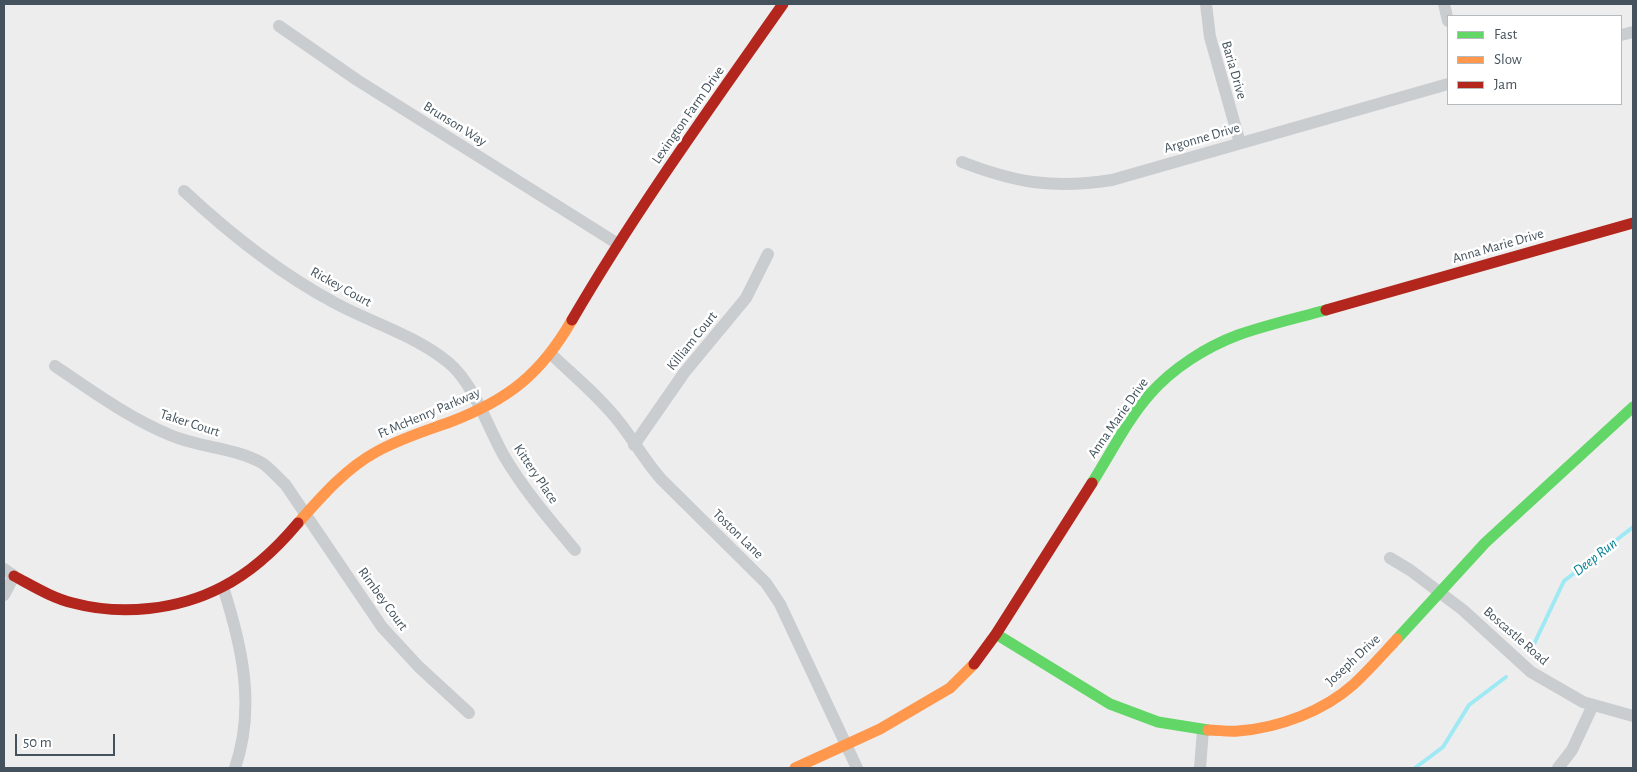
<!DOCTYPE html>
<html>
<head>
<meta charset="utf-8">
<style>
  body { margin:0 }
  #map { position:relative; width:1637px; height:772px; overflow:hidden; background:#eeeded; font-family:"Alegreya Sans",sans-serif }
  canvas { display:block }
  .frame { position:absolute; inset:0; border:5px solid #43525c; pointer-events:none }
  .legend { position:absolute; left:1447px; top:15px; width:175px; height:90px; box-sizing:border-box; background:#fff; border:1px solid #b4babe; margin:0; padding:6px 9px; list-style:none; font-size:15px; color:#43525c }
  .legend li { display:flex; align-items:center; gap:10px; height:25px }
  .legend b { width:25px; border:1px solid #b4babe }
  .scale { position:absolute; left:15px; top:734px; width:100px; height:22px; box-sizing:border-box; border:2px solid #43525c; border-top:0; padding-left:6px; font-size:15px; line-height:18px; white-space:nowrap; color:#43525c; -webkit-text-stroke:4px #fff; paint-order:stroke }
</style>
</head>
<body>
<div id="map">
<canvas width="1637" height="772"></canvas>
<div class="frame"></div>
<ul class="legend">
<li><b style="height:6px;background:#63d668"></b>Fast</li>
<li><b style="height:6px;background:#ff974d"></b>Slow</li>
<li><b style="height:6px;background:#b3261e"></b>Jam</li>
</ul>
<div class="scale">50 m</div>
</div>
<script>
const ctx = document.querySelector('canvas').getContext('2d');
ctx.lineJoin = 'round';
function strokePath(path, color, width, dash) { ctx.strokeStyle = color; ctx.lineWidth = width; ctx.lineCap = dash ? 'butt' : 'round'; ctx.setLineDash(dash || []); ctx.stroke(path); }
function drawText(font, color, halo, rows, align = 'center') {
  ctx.font = font + ' "Alegreya Sans",sans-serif'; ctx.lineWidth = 5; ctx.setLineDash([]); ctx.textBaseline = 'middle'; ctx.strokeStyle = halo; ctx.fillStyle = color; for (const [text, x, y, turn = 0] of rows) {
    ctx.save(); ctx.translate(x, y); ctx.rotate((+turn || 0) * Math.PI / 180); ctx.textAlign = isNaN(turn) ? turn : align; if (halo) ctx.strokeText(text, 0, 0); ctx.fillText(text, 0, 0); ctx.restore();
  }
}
strokePath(new Path2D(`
  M1534,644l30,-63 69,-54
  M1415,768l28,-21 26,-42 37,-28`), '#9ee9f3', 4);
strokePath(new Path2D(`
  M1206,4l4,33 30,106
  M1444,4l4,17
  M279,26l78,54 261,164
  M1621,35l12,-3
  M962,162c54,21 92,27 150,18l336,-96
  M184,191c46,43 95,82 151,112 37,20 82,33 114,60 25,21 39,65 55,93 20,34 46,64 71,94
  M551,354c23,22 49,43 69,69 14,18 25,38 41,56l105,104 14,21 77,164
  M55,366c37,25 74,52 115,69 30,13 63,12 92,28 8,5 15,14 23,21l97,143 37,40 50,46
  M634,445l50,-72 62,-75 22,-44
  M1390,558l20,12 53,40 68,62 52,30 50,14
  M4,569l10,7 -10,19
  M223,587c19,59 33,120 12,181
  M1200,768l3,-38
  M1558,768l14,-18 21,-45`), '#c9cdcf', 12);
strokePath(new Path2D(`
  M1092,483c19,-30 35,-63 58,-89 23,-26 56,-47 88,-59 28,-10 59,-17 88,-25
  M996,634l114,70 48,18 50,8
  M1397,639l88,-96 148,-136`), '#63d668', 11);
strokePath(new Path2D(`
  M298,523c23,-26 47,-54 78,-71 23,-13 49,-21 74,-30 58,-22 91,-48 122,-102
  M1208,730c10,0 20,2 30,1 41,-3 86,-20 116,-47 15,-14 29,-30 43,-45
  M795,768l85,-39 70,-41 24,-24`), '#ff974d', 11);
strokePath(new Path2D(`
  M1326,310l307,-87
  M572,320c64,-110 138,-212 211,-316
  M14,576c19,10 38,22 59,27 48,13 105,7 149,-16 30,-15 55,-39 76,-64
  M974,664l22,-30 96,-151`), '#b3261e', 11);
drawText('14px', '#43525c', '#fff', [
  ["Baria Drive",1234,70,74],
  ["Lexington Farm Drive",688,115,-55],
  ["Brunson Way",455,124,32],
  ["Argonne Drive",1202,138,-16],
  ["Anna Marie Drive",1498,246,-16],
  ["Rickey Court",341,287,29],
  ["Killiam Court",692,341,-51],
  ["Ft McHenry Parkway",429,413,-23],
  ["Anna Marie Drive",1118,418,-55],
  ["Taker Court",190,423,18],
  ["Kittery Place",536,474,56],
  ["Toston Lane",738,534,44],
  ["Rimbey Court",383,599,54],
  ["Boscastle Road",1516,636,41],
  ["Joseph Drive",1353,660,-43]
]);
drawText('italic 15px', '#038191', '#fff', [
  ["Deep Run",1595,557,-38]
]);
</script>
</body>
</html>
